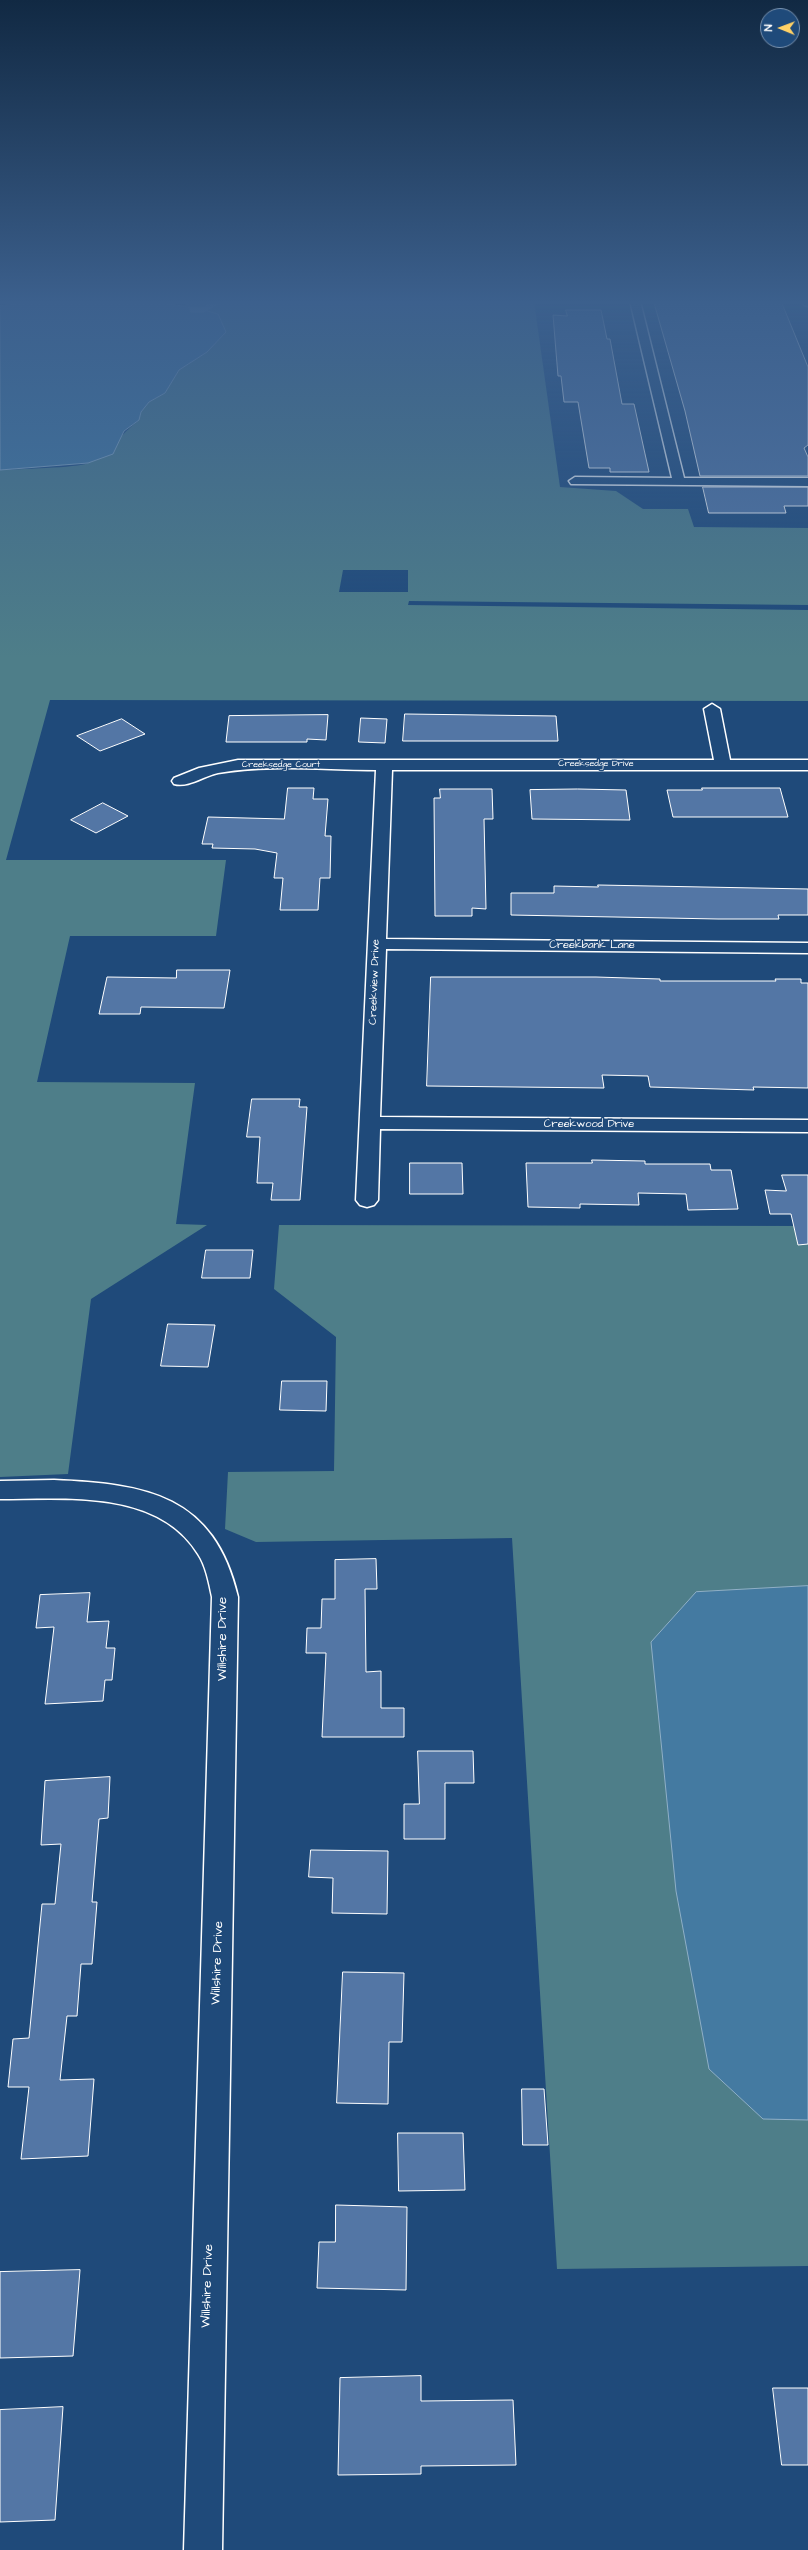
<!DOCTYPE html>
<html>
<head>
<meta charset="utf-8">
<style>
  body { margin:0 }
  #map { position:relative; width:808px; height:2550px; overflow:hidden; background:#1f4a7a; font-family:"Architects Daughter",sans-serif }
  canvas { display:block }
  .north { position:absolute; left:760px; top:8px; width:40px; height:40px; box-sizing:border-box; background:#1f4a7a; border:1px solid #7992af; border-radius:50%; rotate:271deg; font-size:11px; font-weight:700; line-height:16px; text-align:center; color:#fff }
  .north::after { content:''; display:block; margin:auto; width:14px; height:18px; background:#ffd166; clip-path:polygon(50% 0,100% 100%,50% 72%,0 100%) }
</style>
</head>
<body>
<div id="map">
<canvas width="808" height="2550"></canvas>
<div class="north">N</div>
</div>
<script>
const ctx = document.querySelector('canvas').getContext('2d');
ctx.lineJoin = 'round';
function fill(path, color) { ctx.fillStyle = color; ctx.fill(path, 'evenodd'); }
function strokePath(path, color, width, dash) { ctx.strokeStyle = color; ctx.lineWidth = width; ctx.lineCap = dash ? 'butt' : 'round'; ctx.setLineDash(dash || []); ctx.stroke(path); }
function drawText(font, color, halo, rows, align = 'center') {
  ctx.font = font + ' "Architects Daughter",sans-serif'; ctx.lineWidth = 3; ctx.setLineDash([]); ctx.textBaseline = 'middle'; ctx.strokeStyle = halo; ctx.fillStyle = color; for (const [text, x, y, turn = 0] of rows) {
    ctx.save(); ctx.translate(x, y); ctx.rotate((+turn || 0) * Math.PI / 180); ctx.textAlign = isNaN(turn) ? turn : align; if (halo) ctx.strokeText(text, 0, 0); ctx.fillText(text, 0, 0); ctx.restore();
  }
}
fill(new Path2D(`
  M191,301h343l26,186 56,4 27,18h45l6,18 114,1v77l-399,-4 -1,4 400,5v91l-758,-1 -44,160h220l-10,76h-146l-33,146 158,1 -19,141 31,1 -116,74 -23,175 -68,3v-1007c16,-1 78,-2 88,-7 21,-10 34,-30 51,-43l2,-8 8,-10 16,-9 14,-23 28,-18 19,-20 -8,-18 -35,-9zM343,570h65v22h-69z
  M279,1225l529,1v1040l-251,3 -45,-731 -256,4 -31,-13 3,-57 106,-1 2,-134 -62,-48z`), '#4e7e89');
const water = new Path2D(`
  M54,301c56,0 110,-3 164,13l8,18 -19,20 -28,18 -14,23 -16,9 -8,10 -2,8 -15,11 -11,23 -25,9 -88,7v-164z
  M808,1586v534l-45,-1 -54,-50 -33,-178 -25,-249 45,-50z`);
fill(water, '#447aa1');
strokePath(water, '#8fafc7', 1);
strokePath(new Path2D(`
  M192,310h11l16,-9`), '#8fafc7', 5);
const building = new Path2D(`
  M690,301h91l27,66v78l-4,3 4,9v19h-108l-15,-65 -31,-108h37z
  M566,310h35l6,29h3l12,65h12l15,68h-39v-4h-21l-11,-66h-14l-3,-26h-3l-5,-61 14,1z
  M703,487h105v19h-24l2,7h-77z
  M405,714l151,2 2,25h-155z
  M328,715l-2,25 -19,-1v3h-81l3,-26z
  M361,718l26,1 -2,24 -26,-1z
  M122,719l23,15 -45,17 -23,-15z
  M288,788h26l-1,11h15l-3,37h6l-1,42h-10l-2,32h-38l3,-32h-9l3,-25 -22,-4 -43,-1 1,-4h-11l6,-27 76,2z
  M702,788h78l8,29h-115l-6,-27h35z
  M440,789h52l1,30h-9l2,90 -14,-1v8h-37l-1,-118h6z
  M578,789l48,1 4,30 -98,-1 -2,-29z
  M103,803l25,13 -32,17 -25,-13z
  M598,885l210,4v26h-30l1,4h-61l-207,-4v-22h43v-7l44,1z
  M177,970h53l-6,38 -83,-1 -1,7h-41l8,-37 69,1z
  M431,977h165l64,2v2h116l-1,-2h26v4h7v105l-55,-1 1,3 -104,-3 -2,-11 -46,-1 2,13 -177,-2z
  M252,1099h48l-1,8h8l-7,93h-29l2,-17h-16l3,-46h-13z
  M592,1160l53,1v3h65l1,6h20l7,39 -50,1 -2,-16 -48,-1 1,12 -59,-1v4l-52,-1 -2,-44h66z
  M410,1163h52l1,31h-53z
  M782,1175h26v69l-10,1 -7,-31h-21l-5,-24 21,1z
  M206,1250h47l-3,28h-48z
  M168,1324l47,1 -7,42 -47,-1z
  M282,1381h45l-1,30 -46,-1z
  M376,1559l1,30h-12l1,83 15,-1v37h23v29h-82l4,-84h-20l1,-25h14l1,-29h13v-39z
  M90,1593l-3,29 22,-1 -3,27h9l-3,32h-7l-2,21 -58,3 9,-77 -18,1 4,-33z
  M418,1751h55l1,32h-29v56h-41v-35h15z
  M110,1777l-2,41 -9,1 -2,23 -5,60h5l-5,62h-11l-4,52h-10l-7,64 34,-1 -6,77 -67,3 8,-72h-21l5,-48 16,-1 13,-134h13l6,-60 -20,1 4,-64z
  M311,1850l77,1 -1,63 -55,-1 1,-35 -24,-1z
  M343,1972l61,1 -2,69h-13l-1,62 -51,-1z
  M522,2089h22l4,56h-25z
  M398,2133h65l2,57 -66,1z
  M336,2205l71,2 -1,83 -89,-2 2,-46h16z
  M80,2270l-7,86 -73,2v-86z
  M421,2376v25l92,-1 3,65 -95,1v8l-83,1 2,-97z
  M773,2388h35v77h-26z
  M63,2407l-8,113 -55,2v-112z`);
fill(building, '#5376a5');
strokePath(building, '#fff', 1);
const minor = new Path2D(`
  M630,301h10l44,177h124v8l-237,-2 -2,-3 6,-4 97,1z
  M802,301h6v5l-4,-1z
  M712,704l8,5 10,51h78v10h-416l-6,169 422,4v10l-422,-4 -6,168 428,3v12l-428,-3 -2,71 -4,5 -7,2 -7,-2 -4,-5 20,-430c-52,0 -107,-6 -158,3 -14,3 -30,15 -44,11l-2,-3 2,-3 25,-10 39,-8h476l-10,-51z
  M54,1480c93,4 160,15 184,117l-16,953h-38l28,-953c-3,-14 -6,-31 -14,-43 -40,-65 -132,-55 -198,-55v-18z`);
strokePath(minor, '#fff', 3);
fill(minor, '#1f4a7a');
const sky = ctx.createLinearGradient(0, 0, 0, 658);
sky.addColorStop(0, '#112943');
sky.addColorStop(0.46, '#3c608d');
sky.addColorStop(1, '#3c608d00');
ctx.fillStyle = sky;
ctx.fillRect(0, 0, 808, 658);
drawText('9px', '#fff', '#1f4a7a', [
  ["Creeksedge Drive",596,764],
  ["Creeksedge Court",281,765]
]);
drawText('11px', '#fff', '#1f4a7a', [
  ["Creekbank Lane",592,946],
  ["Creekview Drive",375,982,-88],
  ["Creekwood Drive",589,1125]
]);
drawText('13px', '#fff', '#1f4a7a', [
  ["Willshire Drive",223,1639,-90],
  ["Willshire Drive",218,1963,-88],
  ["Willshire Drive",208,2286,-88]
]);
</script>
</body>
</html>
